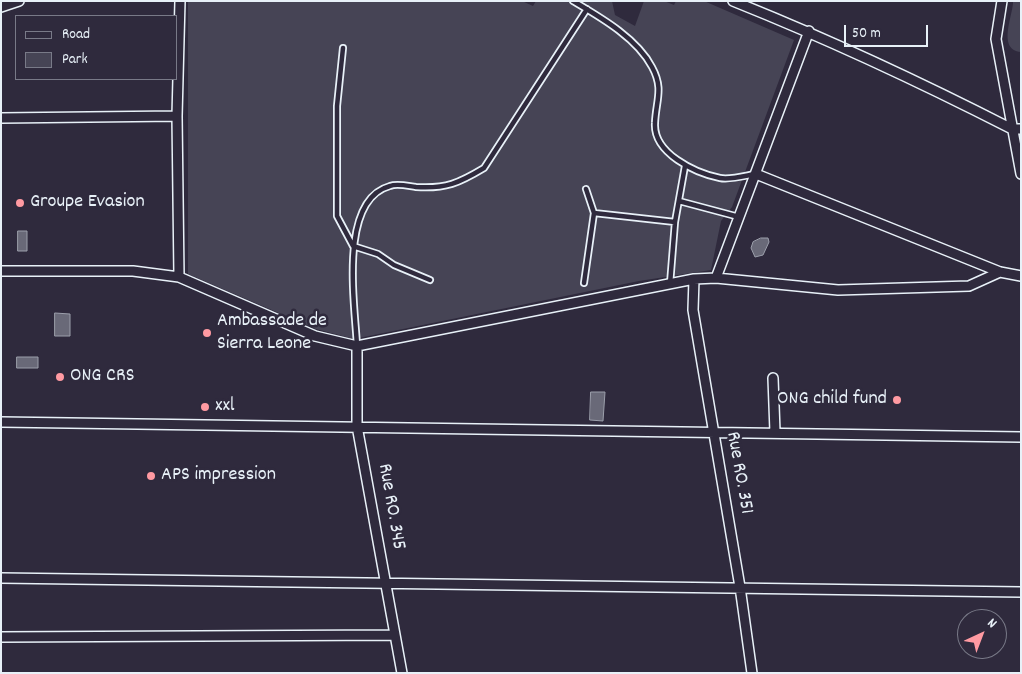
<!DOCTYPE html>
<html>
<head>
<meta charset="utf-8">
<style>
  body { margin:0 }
  #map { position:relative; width:1022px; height:674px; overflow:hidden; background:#2f2a3d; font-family:Dekko,sans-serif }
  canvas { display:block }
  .frame { position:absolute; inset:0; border:2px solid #e8f1f8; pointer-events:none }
  .legend { position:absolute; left:15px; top:15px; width:162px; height:65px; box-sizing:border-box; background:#2f2a3d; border:1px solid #797a88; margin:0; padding:6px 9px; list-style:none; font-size:15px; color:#e8f1f8 }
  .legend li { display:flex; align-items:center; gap:10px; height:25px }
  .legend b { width:25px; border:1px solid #797a88 }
  .north { position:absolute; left:957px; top:609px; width:50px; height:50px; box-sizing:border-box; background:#2f2a3d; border:1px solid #797a88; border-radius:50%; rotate:43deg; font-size:14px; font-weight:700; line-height:20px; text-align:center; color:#e8f1f8 }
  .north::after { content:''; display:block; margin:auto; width:18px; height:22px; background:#ff9aa2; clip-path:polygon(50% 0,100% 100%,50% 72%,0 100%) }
  .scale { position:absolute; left:844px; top:25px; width:84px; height:22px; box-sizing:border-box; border:2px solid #e8f1f8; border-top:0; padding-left:6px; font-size:15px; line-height:18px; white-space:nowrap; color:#e8f1f8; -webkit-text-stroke:4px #2f2a3d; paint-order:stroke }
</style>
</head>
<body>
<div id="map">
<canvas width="1022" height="674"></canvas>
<div class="frame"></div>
<ul class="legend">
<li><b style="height:6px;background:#2f2a3d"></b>Road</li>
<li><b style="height:14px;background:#464455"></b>Park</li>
</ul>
<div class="north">N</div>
<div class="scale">50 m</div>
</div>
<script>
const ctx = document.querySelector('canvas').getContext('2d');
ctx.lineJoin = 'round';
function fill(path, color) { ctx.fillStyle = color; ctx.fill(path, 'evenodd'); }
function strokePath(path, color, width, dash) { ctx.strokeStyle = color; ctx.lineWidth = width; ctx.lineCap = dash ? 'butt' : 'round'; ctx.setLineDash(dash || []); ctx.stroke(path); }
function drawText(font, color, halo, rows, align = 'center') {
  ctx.font = font + ' Dekko,sans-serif'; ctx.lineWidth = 5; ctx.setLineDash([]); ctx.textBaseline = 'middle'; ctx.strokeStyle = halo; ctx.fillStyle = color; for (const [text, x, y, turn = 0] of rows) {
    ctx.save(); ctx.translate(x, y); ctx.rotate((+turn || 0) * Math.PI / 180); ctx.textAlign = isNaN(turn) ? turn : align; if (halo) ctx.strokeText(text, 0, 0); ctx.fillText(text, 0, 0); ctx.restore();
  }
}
fill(new Path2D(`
  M188,1h334l11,5 3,-5h76l3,14 20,11 9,-25h20l10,4 2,-4h28l90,39 -62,167 -11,14 -10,49 -72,11 -285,58 -38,-10 -128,-55z
  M1013,1h8v51c-25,-2 -7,-39 -8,-51z`), '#464455');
const water = new Path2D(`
  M18,231h9v20h-9z
  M761,238h7l1,4 -6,13 -8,2 -4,-9 2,-6z
  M55,313l15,1v22h-15z
  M17,357h21v11h-21z
  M591,392h14l-2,29 -13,-1z`);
fill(water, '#696978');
strokePath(water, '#9c9fab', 1);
const lane = new Path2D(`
  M573,1c27,16 64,37 79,66 12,22 4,33 3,56 -2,30 40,50 65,55 10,2 24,-2 35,-4
  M343,48l-6,58v110l16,30 25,8 16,11 36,15
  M679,201l60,16
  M594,213l81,9
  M584,283l10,-70 -8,-24
  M670,284l5,-62 10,-56
  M357,346c-2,-41 -19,-146 33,-160 7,-3 18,0 26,1 30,2 43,-4 68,-19l103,-159`);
const street = new Path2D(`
  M733,1c95,38 187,81 279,128h9
  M1002,1l-6,38 25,135
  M1,7l18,-6
  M1,118l176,-2
  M756,174l244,98 21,4
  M1,271h132l46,6 136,59 42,10 337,-67 22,-1 122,12 131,-4 31,-14
  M179,277l-2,-161 3,-115
  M716,278l93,-247
  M694,279l-1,31 47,277 12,86
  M357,346v80l45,247
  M773,378l2,54
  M1,422l1020,15
  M1,578l1020,14
  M1,637l394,-2`);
strokePath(lane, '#e8f1f8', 8);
strokePath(street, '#e8f1f8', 12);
strokePath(lane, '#2f2a3d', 4.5);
strokePath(street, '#2f2a3d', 9);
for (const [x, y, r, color] of [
  [20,203,5,"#ff9aa2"],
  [207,333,5,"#ff9aa2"],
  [60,377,5,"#ff9aa2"],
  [897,400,5,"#ff9aa2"],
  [205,407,5,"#ff9aa2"],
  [151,476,5,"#ff9aa2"]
]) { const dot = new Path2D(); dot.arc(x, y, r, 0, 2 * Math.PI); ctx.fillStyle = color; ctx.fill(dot); strokePath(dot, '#2f2a3d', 2); }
drawText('20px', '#e8f1f8', '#2f2a3d', [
  ["Groupe Evasion",30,203],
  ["Ambassade de",217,322],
  ["Sierra Leone",217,345],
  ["ONG CRS",70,377],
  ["ONG child fund",887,400,"right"],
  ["xxl",215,407],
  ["APS impression",161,476]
], 'left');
drawText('20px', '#e8f1f8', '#2f2a3d', [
  ["Rue RO. 351",738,473,80],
  ["Rue RO. 345",390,507,80]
]);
</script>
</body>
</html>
